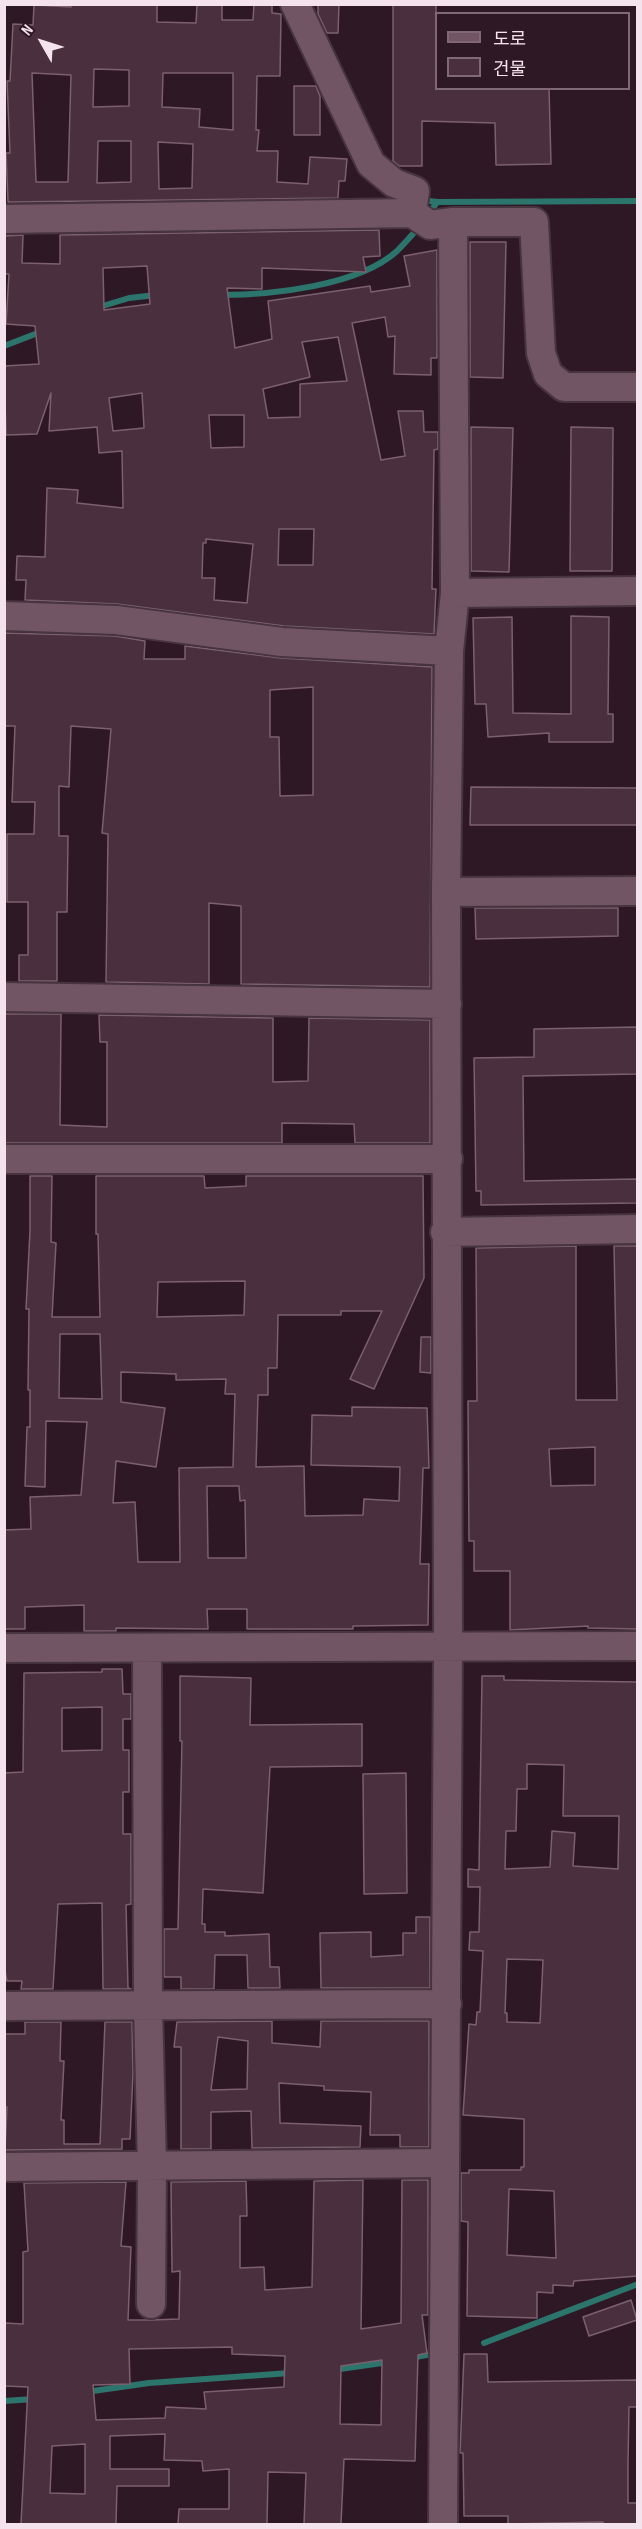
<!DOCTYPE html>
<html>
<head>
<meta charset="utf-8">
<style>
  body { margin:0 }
  #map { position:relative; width:642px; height:2529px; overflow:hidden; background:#2f1825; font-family:"Sofia Sans Condensed","Noto Sans KR",sans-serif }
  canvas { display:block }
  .frame { position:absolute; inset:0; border:6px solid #f4e3ec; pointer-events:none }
  .legend { position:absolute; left:435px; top:12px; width:195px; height:78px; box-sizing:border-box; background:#2f1825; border:2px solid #7e6975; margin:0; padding:8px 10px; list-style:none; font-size:18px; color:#f4e3ec }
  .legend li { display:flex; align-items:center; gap:12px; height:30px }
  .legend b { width:30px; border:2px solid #7e6975 }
  .north { position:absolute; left:12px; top:12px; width:60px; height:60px; -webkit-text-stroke:4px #2f1825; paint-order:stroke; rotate:309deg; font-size:16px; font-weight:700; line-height:24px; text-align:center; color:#f4e3ec }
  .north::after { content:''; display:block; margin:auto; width:21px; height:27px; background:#f4e3ec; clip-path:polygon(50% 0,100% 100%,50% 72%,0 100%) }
</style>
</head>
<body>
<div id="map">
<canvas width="642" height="2529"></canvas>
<div class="frame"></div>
<ul class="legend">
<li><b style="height:8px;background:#715564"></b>도로</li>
<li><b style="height:16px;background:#4a303e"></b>건물</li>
</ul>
<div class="north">N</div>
</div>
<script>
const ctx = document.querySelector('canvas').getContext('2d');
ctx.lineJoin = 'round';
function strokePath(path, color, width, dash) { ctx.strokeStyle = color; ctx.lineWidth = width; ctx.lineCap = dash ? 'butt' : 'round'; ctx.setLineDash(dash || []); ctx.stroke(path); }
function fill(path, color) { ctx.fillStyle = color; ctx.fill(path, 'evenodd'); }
strokePath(new Path2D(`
  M422,200l15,2 201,-1
  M429,214l8,-12
  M220,295c51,0 139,-9 177,-44 8,-8 15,-16 22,-24
  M96,308l33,-10 27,-3
  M4,346l39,-15
  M484,2343l154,-59
  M410,2358l22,-4
  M333,2370l56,-8
  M86,2392l63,-9 141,-10
  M4,2401l30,-2`), '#2b756c', 6);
const building = new Path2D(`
  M71,4h86v18l39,1 1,-19h25v16h31l1,-16h18v9l9,1 -1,62h-23l-1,54h3l-2,21h21l-1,31 31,2 2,-27 37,2 -2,22h-6l-1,17 -330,4 -2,-49h4l-3,-72h3l3,-57 20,1 1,-20 37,2zM94,69l35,1v36l-36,1zM32,73l39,2 -3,107h-32zM163,73h70v57l-34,-3 1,-18 -38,-2zM98,141h33v41l-34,1zM158,142l35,2 -1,44 -33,1z
  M318,4h21l-1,29h-11l-9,-19z
  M393,4h43v84h113l2,76 -55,1 -1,-42 -73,-2v45h-23l-6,-5z
  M294,86h22l4,10v39h-26z
  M379,230l1,26 -17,1 3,15 -104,-4v21l-35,-1 8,60 37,-9 -4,-38 102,-15 1,6 39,-6 -6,-30 33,-6v108h-6v17l-37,-1 1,-38 -7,1 -3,-20 -33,6 29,137 24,-4 -7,-45h25l1,21h14v17l-4,1 -2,139h4l-2,45 -150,-8 -167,-22 -92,-4 1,-20h-10l1,-24 28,1 2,-69 31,2 -1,13 46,5 -1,-57 -23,2 -2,-26 -48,4 2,-38 -14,41 -31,1 -2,-69 35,-2 -4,-38 -29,-2 3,-50h-5v-38l19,-1 -1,28 38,1v-29zM147,266l3,38 -46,6 -1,-42zM338,337l9,44 -47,3v33l-32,1 -5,-29 47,-12 -8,-35zM142,393l2,35 -31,3 -4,-33zM209,415h35v32l-33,1zM279,529h35l-1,36h-35zM206,539l47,5 -6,59 -33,-3 1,-22h-13l1,-35h3z
  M470,242h36l-3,136 -33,-1z
  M471,427l42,1 -4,144 -38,-1z
  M571,427l42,1 -1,143h-42z
  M571,616l38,1 -1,97h5v28h-64v-9l-61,4 -2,-33h-11l-2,-86 39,-1 1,96 58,1z
  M4,633l111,3 30,5 -1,18h41v-13l96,12 151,9 -2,320 -189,-3v-78l-32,-3v81l-103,-2 2,-148 -6,-1 9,-104 -40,-3 -2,61 -10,-1v50h9l-1,76h-10v69h-38v-26h9v-53h-21v-68h27l1,-32h-23l3,-76h-11zM313,687v108l-33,1 -1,-59h-9v-47z
  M471,787l167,1v37h-168z
  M475,908h143v28l-142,3z
  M4,1014h57l-1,111 47,2v-85h-7l-1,-27 174,3v64l35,-1 1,-63 121,2v123h-75l-1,-19 -72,-1v20h-278z
  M638,1027v47l-115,2 1,105 114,-2v24l-157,2v-14h-5l-2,-133 60,-1v-28z
  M30,1176h22l-1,66 5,1 -4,74h48l-2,-83h-2v-58h108l1,12 41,-2v-10h177l1,102 -50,111 -24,-10 32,-68h-41v4h-63l-1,53h-9v27h-10l-2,72 48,-1 1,50 58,-1 1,-16 35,2 1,-34 -89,-2 1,-50 40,1v-9l75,1 2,60h-6l-3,96h9l-1,61 -75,1v3h-106v-20h-40l1,20 -92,-1v3h-32v-26l-59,2v22h-21v-99l27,-1 -1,-32 51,-2 6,-73 -41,-1 -1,66 -20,-1 2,-59h3v-37h-2l1,-81h-3l4,-78zM245,1281l-1,34 -87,2 1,-35zM60,1334h40l2,65 -43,-1zM121,1372l55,2v6l50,-1 -1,15h10l-2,73 -54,1 1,94h-42l-3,-60 -22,1 3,-42 40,6 9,-59 -44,-6zM207,1486h32l1,15 5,-1 1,58h-38z
  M576,1246v154h41l-3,-154h24v383l-50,-1v-2l-78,4v-59h-36v-30h-5l-1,-140h9l-1,-153zM595,1447v38l-44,1 -2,-37z
  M421,1337h10v36l-11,-1z
  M102,1669h20l1,25h8v25h-8v31h6v42h-6v42h8v70l-5,1 2,83 3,1h-28l-1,-86 -44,1 -5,85h-32l1,-8h-15l-3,-15v-193l19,-1 1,-99 78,-1zM102,1707v43l-40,1v-43z
  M180,1676l71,2 -1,47 112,-1v42l-92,1 -7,126 -60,-4 -1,35h3v8h20v4l44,-2 1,33h9l1,21h-32l-1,-33h-32l-1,34h-33v-12h-17v-48h14l4,-188h-2z
  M482,1676h22v4l134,2v594l-64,5 -1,5 -20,-1v8l-16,-1v26l-70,-2 1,-94 -7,-1v-48h8v-3h52v-3h3v-48l-61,-4 6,-91 7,1 1,-13h3l3,-61 -14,-1 1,-18h9l1,-45h-12v-18l11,1zM527,1764l37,1 -1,51h56l-1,53 -45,-3 2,-33 -23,-2 -2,36 -45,2 1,-38h10l1,-42h10zM507,1959l36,1 -3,63 -33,-1v-9h-2zM509,2189l45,2 2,67 -49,-3z
  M406,1773l1,120 -43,1 -1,-120z
  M416,1917h14v71h-109l-1,-55 51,-1v25l32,-2v-22h13z
  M272,2021v22l48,4 1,-26h108v126h-29v-12h-30l1,-43 -47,-2v-4l-45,-3 1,40 81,3 -1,21 -108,1 -1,-37 -40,1v37h-30v-102h-7l3,-25zM218,2037l30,4 -1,48 -36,1z
  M25,2022h36l-1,39h4l-3,59h3v24h36l5,-122h27l1,51 -3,66h-8v10l-117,1 2,-43h-3v-73h21z
  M363,2180l-2,149 40,-6 1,-143h26v135h-6l5,38 -9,2 -3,106 -71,-2 -3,65h-37l2,-51 -38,-1 -1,52h-89l1,-15h50v-40l-26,2 -1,-10 -38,-1 1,-26 -55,2v33h59v17h-52l-1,38h-95l7,-137 -24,-1v-63l19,1v-72l5,-1 -4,-68 102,-1 -5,64 10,1 -3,73h23l28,-1 1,-48 -8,1 -1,-90 75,-1 1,35h-7v52l24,-1 1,23 47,-3 2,-106zM232,2347v7l53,2 -1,31 -80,5 2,17 -40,-2 -1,11 -69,2 -3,-35 37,-1 -1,-35zM382,2360l-1,65 -41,-1 1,-58zM85,2444v50l-35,-1 2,-47z
  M631,2300l6,20 -48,16 -6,-19z
  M464,2354h23l1,28 150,-2v27h-9l-1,54v42h10v21h-35v-2l-95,2v-8h-44l-1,-63h-3z`);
fill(building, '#4a303e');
strokePath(building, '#7c606f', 1.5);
const minor = new Path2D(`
  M295,4l76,160 23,19 21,8 -3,22 18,12 23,-3 2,371 -6,58 -3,241 2,753 -5,879
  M4,219l408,-6
  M453,222h81l7,131 7,21 16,13h74
  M455,593l183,-2
  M4,616l112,4 166,22 167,9
  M446,892l192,-1
  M4,997l443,7
  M4,1159h444
  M445,1232l193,-3
  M4,1648l634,-2
  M147,1649l1,358 4,159 -1,138
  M4,2006l443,-2
  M4,2167l440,-4`);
strokePath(minor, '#47343f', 32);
strokePath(minor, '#715564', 28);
</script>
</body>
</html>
